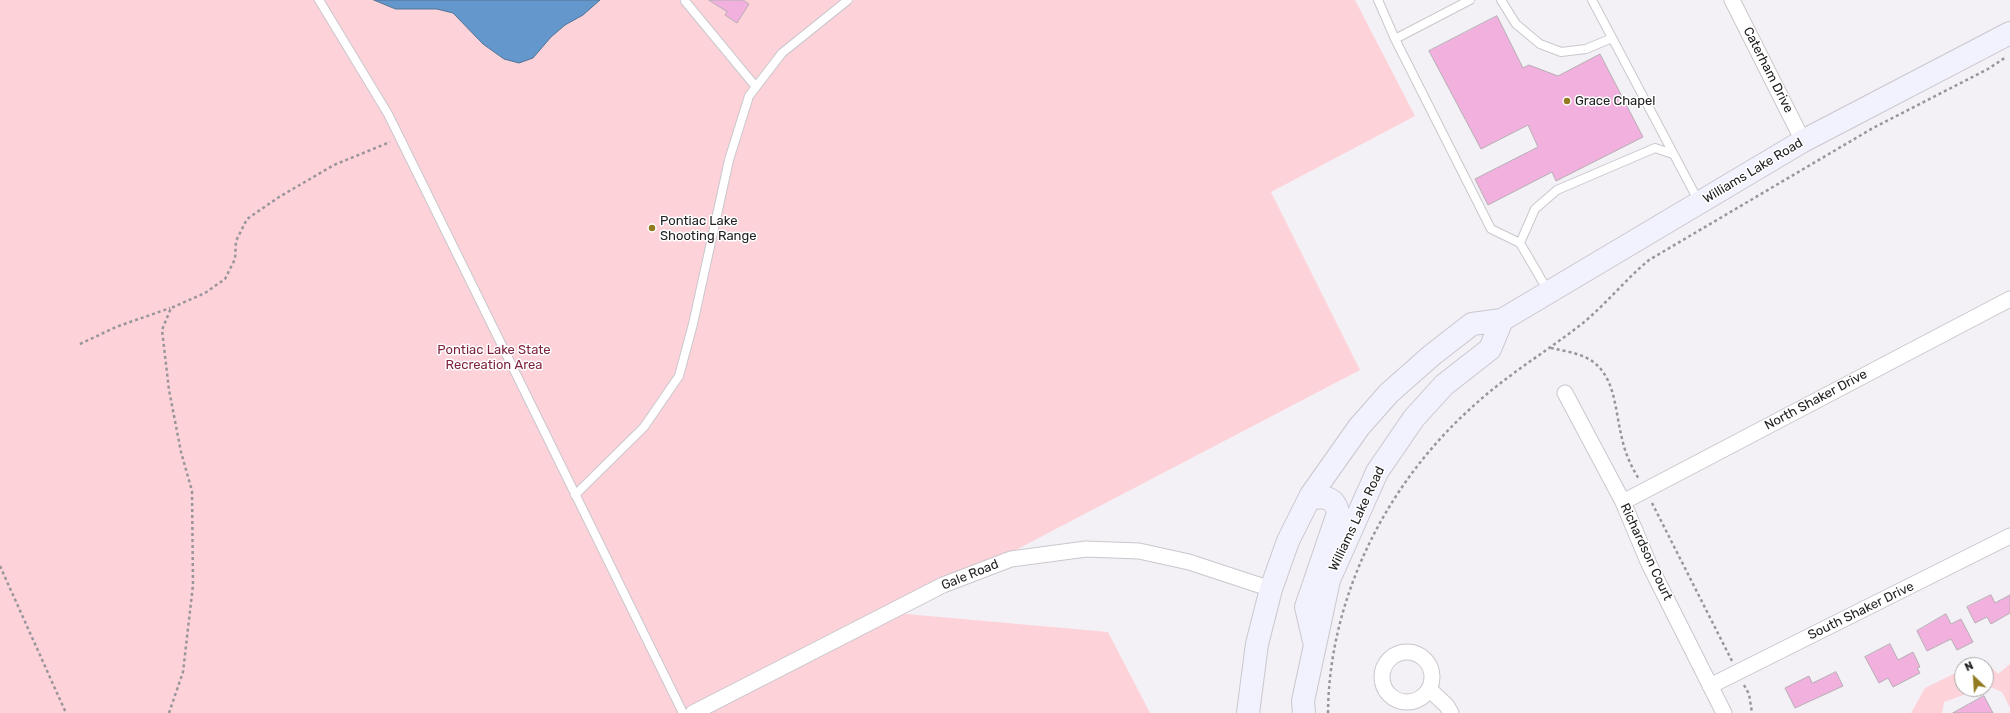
<!DOCTYPE html>
<html>
<head>
<meta charset="utf-8">
<style>
  body { margin:0 }
  #map { position:relative; width:2010px; height:713px; overflow:hidden; background:#f3f0f6; font-family:Rubik,sans-serif }
  canvas { display:block }
  .north { position:absolute; left:1954px; top:657px; width:40px; height:40px; box-sizing:border-box; background:#fff; border:1px solid #a7a6a7; border-radius:50%; rotate:335deg; font-size:11px; font-weight:700; line-height:16px; text-align:center; color:#222123 }
  .north::after { content:''; display:block; margin:auto; width:14px; height:18px; background:#927b21; clip-path:polygon(50% 0,100% 100%,50% 72%,0 100%) }
</style>
</head>
<body>
<div id="map">
<canvas width="2010" height="713"></canvas>
<div class="north">N</div>
</div>
<script>
const ctx = document.querySelector('canvas').getContext('2d');
ctx.lineJoin = 'round';
function fill(path, color) { ctx.fillStyle = color; ctx.fill(path, 'evenodd'); }
function strokePath(path, color, width, dash) { ctx.strokeStyle = color; ctx.lineWidth = width; ctx.lineCap = dash ? 'butt' : 'round'; ctx.setLineDash(dash || []); ctx.stroke(path); }
function drawText(font, color, halo, rows, align = 'center') {
  ctx.font = font + ' Rubik,sans-serif'; ctx.lineWidth = 3; ctx.setLineDash([]); ctx.textBaseline = 'middle'; ctx.strokeStyle = halo; ctx.fillStyle = color; for (const [text, x, y, turn = 0] of rows) {
    ctx.save(); ctx.translate(x, y); ctx.rotate((+turn || 0) * Math.PI / 180); ctx.textAlign = isNaN(turn) ? turn : align; if (halo) ctx.strokeText(text, 0, 0); ctx.fillText(text, 0, 0); ctx.restore();
  }
}
fill(new Path2D(`
  M0,0h1355l60,116 -144,76 89,178 -465,243 213,19 42,81h-1150z
  M2010,664v44l-8,-16 -14,-6 -2,1v-21h4l8,8z
  M1962,670v19h18l-36,13 -2,11h-31l14,-25z`), '#fed2d9');
const water = new Path2D(`
  M374,0h226l-17,15 -18,10 -14,12 -18,21 -14,5 -15,-4 -21,-15 -30,-31 -16,-4h-41z`);
fill(water, '#6497cc');
strokePath(water, '#507499', 1);
const building = new Path2D(`
  M709,0h34l6,4 -12,19 -12,-8 2,-3z
  M1497,16l26,52 6,-3 29,11 42,-22 43,83 -87,44 -4,-9 -64,33 -13,-26 63,-32 -10,-22 -47,24 -52,-98z
  M1991,595l4,8 15,-8v18l-19,11 -4,-7 -12,6 -8,-16z
  M1946,614l5,10 10,-5 12,23 -16,8 -6,-11 -24,12 -10,-20z
  M1890,644l8,16 15,-8 7,15 -3,1 3,5 -27,14 -5,-9 -9,5 -14,-26z
  M1836,672l7,14 -48,22 -10,-20 24,-12 3,7z
  M1984,696l9,17h-40z`);
fill(building, '#f1b0de');
strokePath(building, '#b5afb3', 1);
const service = new Path2D(`
  M319,0l69,114 295,599
  M1378,0l17,39 75,-39
  M1501,0l15,24 24,20 21,8 25,-3 26,-11
  M1592,0l107,202
  M685,1l71,86
  M1395,39l96,190 29,14 28,48
  M1520,243l15,-34 22,-19 98,-42 18,6
  M575,495l69,-68 35,-51 14,-52 36,-164 20,-64 33,-43 66,-53`);
const minor = new Path2D(`
  M1732,0l71,141
  M1565,393l58,109 26,62 75,149
  M1623,502l387,-203
  M1382 677a25 25 0 1 1 50 0a25 25 0 1 1-50 0Z
  M1710,686l300,-150
  M1429,689l18,17 4,7
  M693,713l250,-128 68,-26 75,-10 53,2 50,11 82,27`);
const secondary = new Path2D(`
  M1309,499c14,-3 26,-3 29,14l-32,94 8,34
  M1248,713l9,-69 14,-55 17,-48 23,-46 48,-68 30,-34 43,-38 40,-31 30,-4 301,-179 207,-108
  M1304,713l-1,-12 26,-121 48,-108 37,-54 30,-33 46,-36 12,-29`);
strokePath(service, '#cac7cd', 10);
strokePath(minor, '#cac7cd', 17);
strokePath(secondary, '#cac7cd', 24);
strokePath(new Path2D(`
  M80,344l36,-17 54,-19
  M1551,348c13,3 29,5 41,13 23,16 23,48 29,73 3,16 9,31 18,45
  M1652,503l80,158
  M0,566l66,147
  M1744,685l5,9 3,19
  M169,713l14,-41 10,-87 -1,-94 -11,-39 -12,-62 -7,-60 9,-22 34,-15 20,-14 10,-20 1,-18 11,-22 32,-22 55,-32 56,-23
  M1328,713c1,-115 58,-228 142,-304 35,-33 76,-57 113,-86 24,-20 43,-44 66,-63l224,-132 115,-59 18,-12`), '#99969b', 2.5, [3, 3]);
strokePath(service, '#fff', 8);
strokePath(minor, '#fff', 15);
strokePath(secondary, '#f1f2fe', 22);
for (const [x, y, r, color] of [
  [1567,101,4,"#927b21"],
  [652,228,4,"#927b21"]
]) { const dot = new Path2D(); dot.arc(x, y, r, 0, 2 * Math.PI); ctx.fillStyle = color; ctx.fill(dot); strokePath(dot, '#fff', 1.5); }
drawText('13px', '#222123', '#fff', [
  ["Caterham Drive",1768,70,63],
  ["Williams Lake Road",1753,171,-31],
  ["North Shaker Drive",1816,400,-28],
  ["Williams Lake Road",1357,519,-65],
  ["Richardson Court",1646,552,65],
  ["Gale Road",970,575,-22],
  ["South Shaker Drive",1861,611,-26]
]);
drawText('13px', '#222123', '#fff', [
  ["Grace Chapel",1575,101],
  ["Pontiac Lake",660,221],
  ["Shooting Range",660,236]
], 'left');
drawText('13px', '#7e243f', '#fff', [
  ["Pontiac Lake State",494,350],
  ["Recreation Area",494,365]
]);
</script>
</body>
</html>
